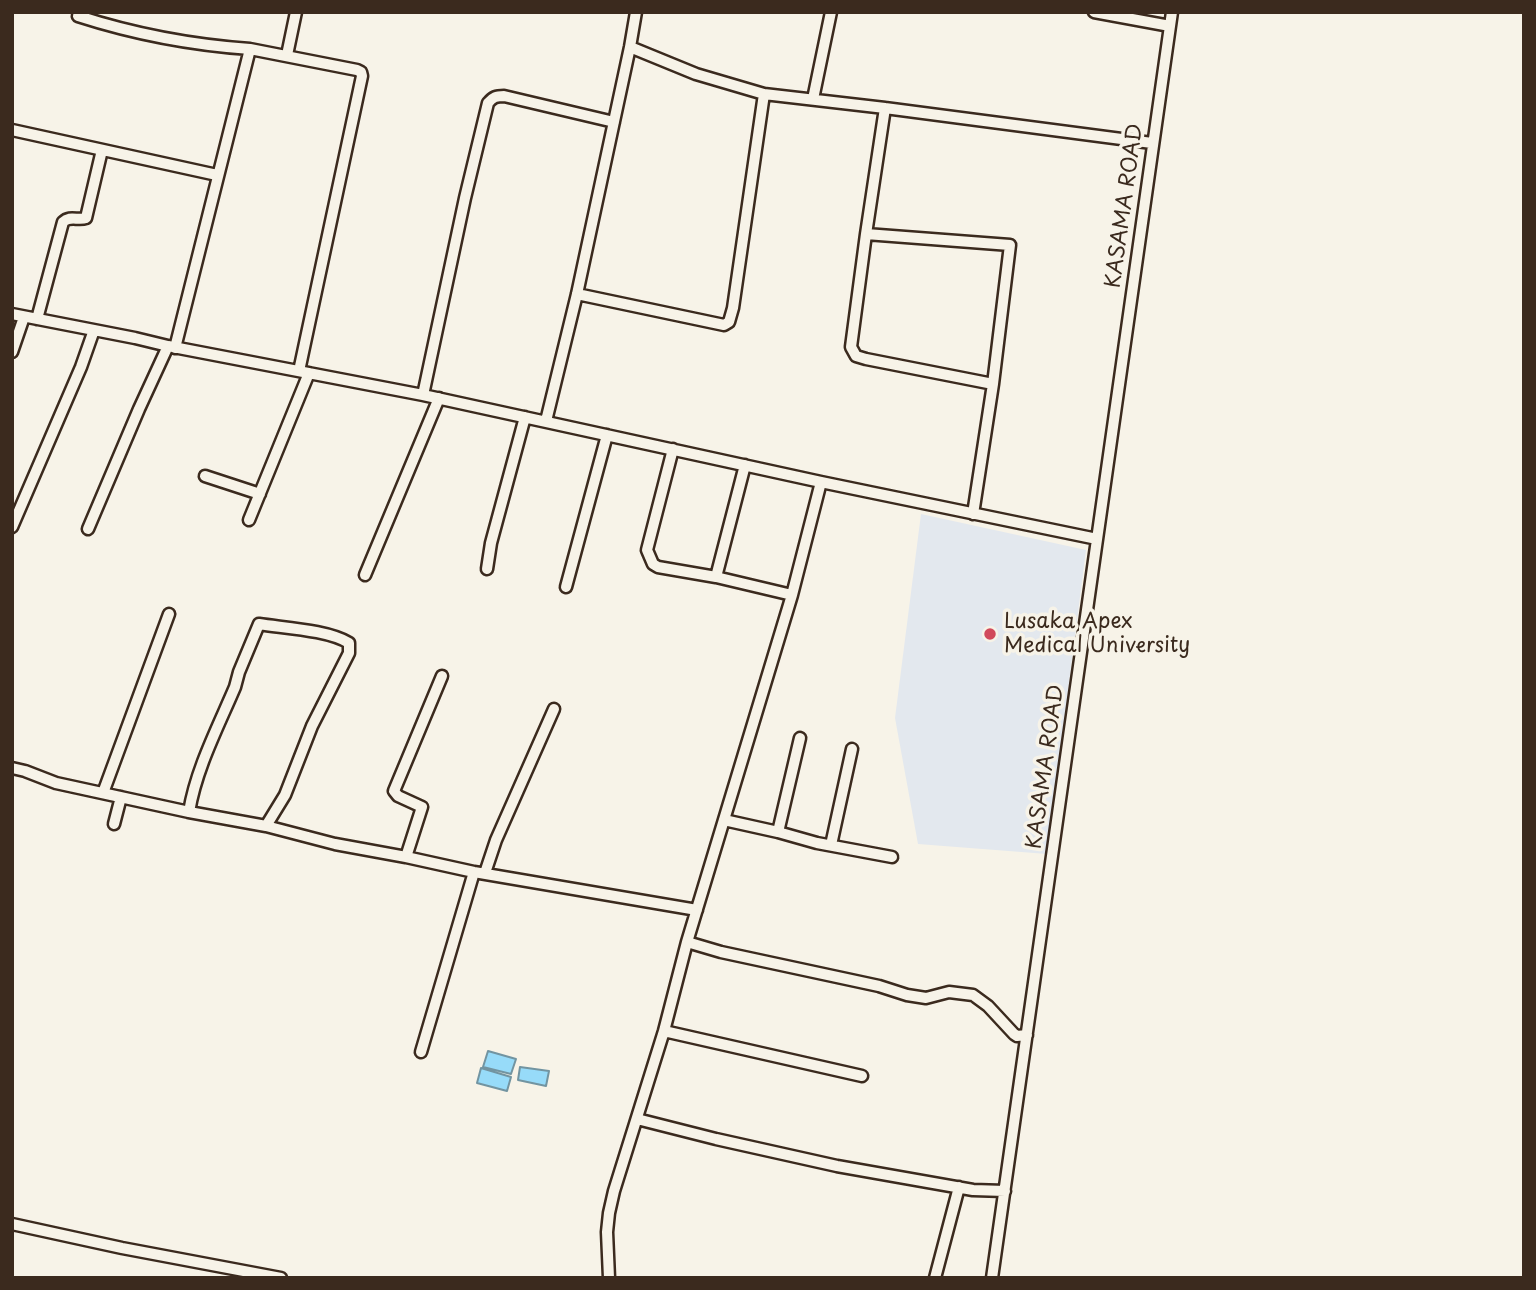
<!DOCTYPE html>
<html>
<head>
<meta charset="utf-8">
<style>
  body { margin:0 }
  #map { position:relative; width:1536px; height:1290px; overflow:hidden; background:#f7f3e8; font-family:"Playpen Sans",sans-serif }
  canvas { display:block }
  .frame { position:absolute; inset:0; border:14px solid #3b2a1e; pointer-events:none }
</style>
</head>
<body>
<div id="map">
<canvas width="1536" height="1290"></canvas>
<div class="frame"></div>
</div>
<script>
const ctx = document.querySelector('canvas').getContext('2d');
ctx.lineJoin = 'round';
function fill(path, color) { ctx.fillStyle = color; ctx.fill(path, 'evenodd'); }
function strokePath(path, color, width, dash) { ctx.strokeStyle = color; ctx.lineWidth = width; ctx.lineCap = dash ? 'butt' : 'round'; ctx.setLineDash(dash || []); ctx.stroke(path); }
function drawText(font, color, halo, rows, align = 'center') {
  ctx.font = font + ' "Playpen Sans",sans-serif'; ctx.lineWidth = 7; ctx.setLineDash([]); ctx.textBaseline = 'middle'; ctx.strokeStyle = halo; ctx.fillStyle = color; for (const [text, x, y, turn = 0] of rows) {
    ctx.save(); ctx.translate(x, y); ctx.rotate((+turn || 0) * Math.PI / 180); ctx.textAlign = isNaN(turn) ? turn : align; if (halo) ctx.strokeText(text, 0, 0); ctx.fillText(text, 0, 0); ctx.restore();
  }
}
fill(new Path2D(`
  M921,514l165,36 -39,304 -129,-10 -23,-126z`), '#e3e8ee');
const water = new Path2D(`
  M488,1051l28,8 -5,15 -28,-7z
  M520,1067l29,4 -3,15 -28,-6z
  M481,1068l30,9 -4,14 -30,-8z`);
fill(water, '#97dbf9');
strokePath(water, '#7294a1', 2);
const minor = new Path2D(`
  M1094,12l76,14
  M78,16c56,18 114,29 172,33
  M630,47l66,27 68,20 121,14 267,35
  M287,55l9,-43
  M813,99l18,-87
  M885,108l-19,126 -15,113 5,9 10,3 127,25
  M12,130l205,45
  M866,234l144,11 -17,139 -20,130
  M577,294l147,31 5,-3 4,-14 31,-214
  M12,314l123,24 33,8 255,49 398,87 276,57
  M37,319l26,-97c7,-7 15,-1 23,-4l16,-68
  M175,348l75,-299 107,21 4,2 1,4 -63,295
  M12,352l12,-35
  M423,395l42,-197 23,-95c5,-6 8,-7 16,-7l110,26
  M546,421l31,-127 53,-247 6,-35
  M673,449l-26,101 6,14 5,3 58,10 76,18
  M205,476l55,18
  M249,520l60,-147
  M12,527l69,-160 13,-37
  M88,529l51,-120 29,-63
  M487,569l4,-26 34,-126
  M365,575l74,-177
  M716,577l29,-112
  M566,587l41,-152
  M12,768l13,3 31,12 133,29 77,14 69,18 71,13 68,15 223,38
  M103,793l66,-179
  M189,812c7,-43 29,-85 46,-125l4,-15 20,-48c25,4 69,6 90,19v10l-37,73 -27,69 -19,31
  M724,820l54,12 39,11 75,14
  M114,824l7,-27
  M778,832l22,-94
  M831,845l21,-96
  M406,857l16,-50 -24,-11 -4,-5 48,-115
  M485,873l11,-33 58,-131
  M687,942l34,10 158,34 28,9 19,3 23,-6 24,3 15,11 26,28 3,2 10,-1
  M664,1031l198,45
  M421,1052l53,-180
  M637,1119l79,20 121,27 136,24 32,1
  M12,1224l110,24 159,30
  M609,1278l-2,-46 2,-19 5,-22 50,-160 23,-89 105,-347 29,-113
  M935,1278l24,-91
  M992,1278l180,-1266`);
strokePath(minor, '#3b2a1e', 15);
strokePath(minor, '#f7f3e8', 10);
for (const [x, y, r, color] of [
  [990,634,7,"#d1495b"]
]) { const dot = new Path2D(); dot.arc(x, y, r, 0, 2 * Math.PI); ctx.fillStyle = color; ctx.fill(dot); strokePath(dot, '#f7f3e8', 2.5); }
drawText('21px', '#3b2a1e', '#f7f3e8', [
  ["KASAMA ROAD",1125,206,-82],
  ["KASAMA ROAD",1046,767,-82]
]);
drawText('21px', '#3b2a1e', '#f7f3e8', [
  ["Lusaka Apex",1004,622],
  ["Medical University",1004,646]
], 'left');
</script>
</body>
</html>
